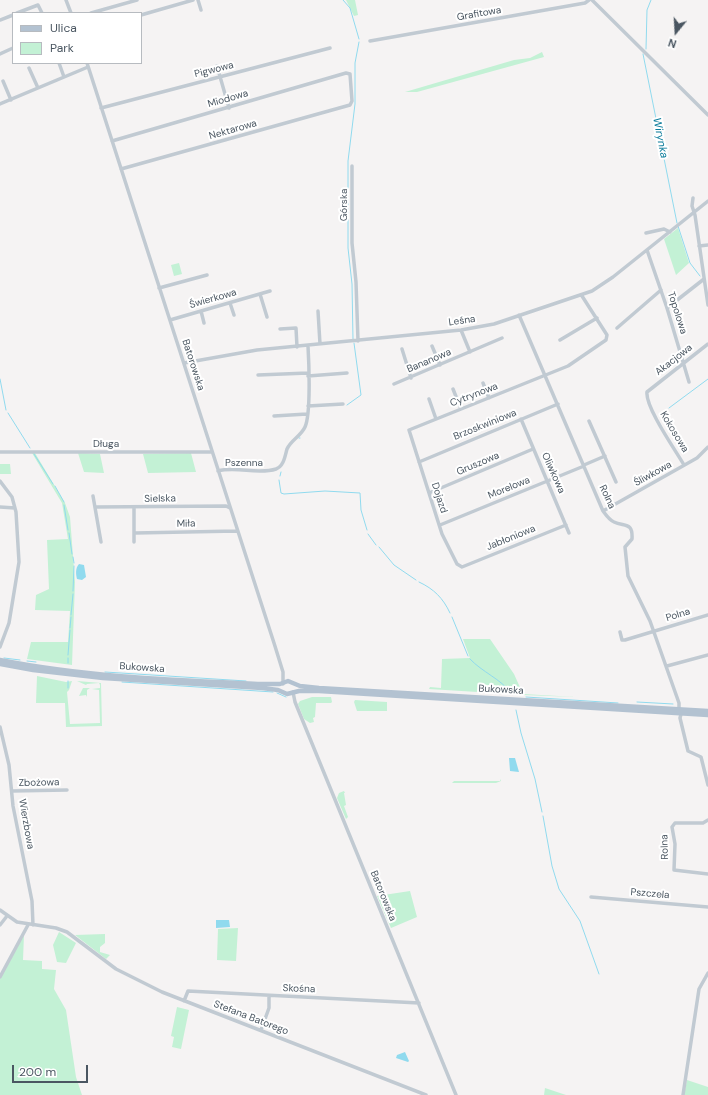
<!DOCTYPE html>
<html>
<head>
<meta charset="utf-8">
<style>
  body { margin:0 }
  #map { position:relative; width:708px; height:1095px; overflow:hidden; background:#f5f3f3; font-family:"DM Sans",sans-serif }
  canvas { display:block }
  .legend { position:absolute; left:12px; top:12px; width:130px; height:52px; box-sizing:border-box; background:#fff; border:1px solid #b7bbc0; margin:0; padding:5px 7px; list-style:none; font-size:12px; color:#4a5661 }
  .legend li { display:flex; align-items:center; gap:8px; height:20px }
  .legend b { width:20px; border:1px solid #b7bbc0 }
  .north { position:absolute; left:656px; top:12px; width:40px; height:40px; -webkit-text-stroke:3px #fff; paint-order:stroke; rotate:198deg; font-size:11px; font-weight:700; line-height:16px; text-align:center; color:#4a5661 }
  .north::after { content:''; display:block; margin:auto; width:14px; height:18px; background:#4a5661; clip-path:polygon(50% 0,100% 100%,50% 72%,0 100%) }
  .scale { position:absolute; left:12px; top:1065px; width:76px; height:18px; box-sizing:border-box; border:2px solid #4a5661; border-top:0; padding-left:5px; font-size:12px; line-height:14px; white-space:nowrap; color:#4a5661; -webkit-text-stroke:3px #fff; paint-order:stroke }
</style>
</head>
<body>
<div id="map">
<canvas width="708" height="1095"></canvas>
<ul class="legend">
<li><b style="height:5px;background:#b3c2d1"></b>Ulica</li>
<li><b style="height:11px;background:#c3f1d5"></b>Park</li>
</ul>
<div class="north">N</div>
<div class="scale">200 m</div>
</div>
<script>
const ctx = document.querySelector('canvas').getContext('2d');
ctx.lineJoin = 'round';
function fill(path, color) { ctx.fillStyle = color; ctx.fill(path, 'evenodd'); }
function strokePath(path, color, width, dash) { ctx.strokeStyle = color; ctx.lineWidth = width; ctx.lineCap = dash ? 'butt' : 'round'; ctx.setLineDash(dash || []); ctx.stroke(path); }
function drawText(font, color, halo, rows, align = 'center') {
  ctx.font = font + ' "DM Sans",sans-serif'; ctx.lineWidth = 4; ctx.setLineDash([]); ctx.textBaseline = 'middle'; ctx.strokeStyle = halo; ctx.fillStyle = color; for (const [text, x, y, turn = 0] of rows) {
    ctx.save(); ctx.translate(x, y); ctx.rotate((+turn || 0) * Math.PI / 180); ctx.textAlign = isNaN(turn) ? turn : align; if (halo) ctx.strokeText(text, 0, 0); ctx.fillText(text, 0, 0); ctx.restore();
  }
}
fill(new Path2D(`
  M346,0h9l3,15 -4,1z
  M542,52l2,5 -127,35h-12l109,-32 16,-2z
  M678,228l11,35 -13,12 -12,-36z
  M179,263l3,11 -8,2 -3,-11z
  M32,453h3l30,50 5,14 5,65 -3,83 -45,-6 4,-17h37l2,-31 -35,-1 1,-15 13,-6 -2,-49 21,-1 -6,-36z
  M78,453l22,1 4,19 -20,-1z
  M191,453l5,19 -48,1 -5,-19z
  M0,464h10l1,10h-11z
  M463,639h27l24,35 9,20 53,3 -53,-2 -7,-8 -6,7 -81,-5 1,-2 11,1 1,-29 28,-1z
  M37,676l29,6 6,-1 -3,9 -2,2 3,32 30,-1 -1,-33 -7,-1 8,-1v-3l-1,-2 -12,1 -1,1 -9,-4 24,2 1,43 -36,1 -1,-24h-29z
  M83,688h7l-3,2v7l-1,-2 -7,1z
  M312,697h19l1,5 -1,1h-15l-1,14 -2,1 1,4 -4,1 -6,-4 -6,-15 2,-3z
  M355,700l32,2v9h-30l-3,-9z
  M500,779l1,2 -5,2h-44l2,-2h46z
  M344,791l1,2h-1l2,12 -2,1 4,11 -2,2 -9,-21 2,-5z
  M410,891l7,26 -26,11 -14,-32z
  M238,928l-2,33 -19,-1 1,-31z
  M59,932l17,11 -10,20 -9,-1 -4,-17z
  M105,934v9l-5,4v5l10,3 -4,4 -31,-24z
  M24,935l-1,25 19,1v8l14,1 -2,19 12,21 10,67 6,18h-82v-116z
  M177,1007l12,3 -8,39 -9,-2 2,-10 -3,-1z
  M687,1080l21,7v8h-24z
  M545,1088l21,7h-22z`), '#c3f1d5');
fill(new Path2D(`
  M79,564l5,1 2,12 -4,3 -5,-1c-1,-4 -2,-11 2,-15z
  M509,758h6l4,14 -9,-1z
  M229,920l1,7 -14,1v-8z
  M405,1052l4,9 -1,1 -12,-4 1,-3z`), '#90daee');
strokePath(new Path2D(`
  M343,0l7,8 9,31
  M646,49l1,-39 4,-10
  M643,54l34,169
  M678,226l12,37 10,13
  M353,339l-1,-55 -4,-36v-87l7,-57v-41l4,-21
  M0,379l6,31
  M347,405l14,-10 -7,-52
  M669,408l39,-29
  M8,413l22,35
  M299,438h1
  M34,454l19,30
  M280,476l1,-4
  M279,480l2,13 3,1 41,-3 35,2 1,17 6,20
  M55,486l9,16
  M64,505l4,25
  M69,533l3,21
  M368,534l8,11
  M379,547l15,18 22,15
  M73,557l1,6
  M419,582c15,7 24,16 31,31
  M73,591l1,-25
  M71,615l2,-21
  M452,617l16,39
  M70,628l1,-11
  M68,655l2,-25
  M4,658l16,2
  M470,659c12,13 31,20 41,34
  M27,661l9,1
  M68,663v-5
  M105,672l141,9
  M122,682l151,10
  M68,688v-7
  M277,693l9,4
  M526,697l92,6
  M637,702l36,2
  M516,710l5,23 14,46 7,33
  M543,816l9,50 7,23 21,32 19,53`), '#90daee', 1);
strokePath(new Path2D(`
  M66,0l5,13
  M198,0l3,10
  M592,0l116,115
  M17,13l21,-8 4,8
  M91,13l46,-13
  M141,15l52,-15
  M0,20l13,-5
  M370,41l215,-38 4,-3
  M0,54l13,-6
  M59,63l5,14
  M87,63l187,580 9,29v12
  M217,66l12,42
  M29,68l9,20
  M3,81l8,19
  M0,104l88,-37
  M101,108l229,-60
  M112,141l234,-68 4,1 2,27 -2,4 -229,64
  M352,166v77l4,39 2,59
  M693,198l-1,8 3,9 13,90
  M646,233l18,-4 6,3
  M699,246l9,-1
  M647,250l20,58 22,74
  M159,288l48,-13
  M260,294l7,23
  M230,303l4,12
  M667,308l37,-29
  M201,311l3,12
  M318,311l2,33
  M519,315l84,196c3,4 6,9 11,11 11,5 19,0 18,17l-7,8 3,29 22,45 29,82v6
  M170,320l100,-29
  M617,328l44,-38
  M280,329l16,-1 1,19
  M461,330l9,22
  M560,340l37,-22
  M432,346l8,19
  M402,349l9,29
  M184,363l73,-13 204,-20 33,-6 98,-33 21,-14 95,-76
  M258,375l50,-2
  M308,376l39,-3
  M483,383l6,15
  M394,384l108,-46
  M453,389l8,20
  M429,399l7,20
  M308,406l35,-2
  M274,416l33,-2
  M521,419l48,114
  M589,421l27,61
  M0,452h212
  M419,462l139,-58
  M584,465l21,-9
  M684,465c-8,-14 -39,-58 -37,-73l61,-48
  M218,471c19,-5 40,4 58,-2 8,-3 9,-13 11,-20 4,-9 14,-13 18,-22 6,-13 4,-64 3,-81
  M0,481l12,16 4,15 3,50 -10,61 -9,24
  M429,493l104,-44
  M93,496l8,46
  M0,507l15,1
  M95,507l131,-1 4,2
  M134,507v35
  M603,511l94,-53 11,-11
  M440,525l144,-59
  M566,525l-104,42 -5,-3 -15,-30 -33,-104 159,-64 38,-26 1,-5 -25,-39
  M135,533l102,-2
  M620,632l2,8h3l83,-25
  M667,666l41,-11
  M293,692l2,10 161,393
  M681,714l-1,4 8,33 13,6 7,28
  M0,727l9,38 4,41 19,95 1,24
  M12,791l55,-1
  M708,820l-5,3h-28l-3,4 3,17 -1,26 34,4
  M591,897l117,10
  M0,910l17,12 39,6 11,4 49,37 46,23 264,103
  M0,925l7,-9
  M0,977l28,-52
  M184,1001l4,-10 231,12
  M261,1030l8,-22v-12
  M683,1095l16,-106 9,-16`), '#c1cad2', 3.5);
strokePath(new Path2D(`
  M0,660c86,17 174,20 261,24h19l8,-3 12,5 19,2 389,23
  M0,664l33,6 70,8 159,10 16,2 9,4 12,-3h20l389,24`), '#b3c2d1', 4.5);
drawText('10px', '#4a5661', '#fff', [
  ["Grafitowa",479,14,-10],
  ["Pigwowa",214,70,-14],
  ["Miodowa",228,99,-16],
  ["Nektarowa",233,130,-16],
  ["Górska",344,205,-90],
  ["Świerkowa",213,299,-16],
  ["Topolowa",677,313,72],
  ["Leśna",462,321,-8],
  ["Akacjowa",674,360,-38],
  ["Bananowa",429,361,-23],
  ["Batorowska",193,365,72],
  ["Cytrynowa",474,395,-21],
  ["Brzoskwiniowa",485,425,-22],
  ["Kokosowa",674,432,59],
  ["Długa",106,444],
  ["Pszenna",244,463],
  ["Gruszowa",478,464,-23],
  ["Oliwkowa",553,473,66],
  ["Śliwkowa",653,474,-29],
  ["Morelowa",509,488,-22],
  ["Rolna",607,497,65],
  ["Dojazd",439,498,72],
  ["Sielska",160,499,-1],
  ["Miła",186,524,-1],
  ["Jabłoniowa",511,538,-22],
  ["Polna",678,615,-17],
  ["Bukowska",142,668,4],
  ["Bukowska",501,690,3],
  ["Zbożowa",39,783,-1],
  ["Wierzbowa",26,824,80],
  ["Rolna",665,847,-92],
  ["Pszczela",650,894,5],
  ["Batorowska",383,896,68],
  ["Skośna",299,989,2],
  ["Stefana Batorego",251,1018,21]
]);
drawText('italic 11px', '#0c7c9b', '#fff', [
  ["Wirynka",660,138,79]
]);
</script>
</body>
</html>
